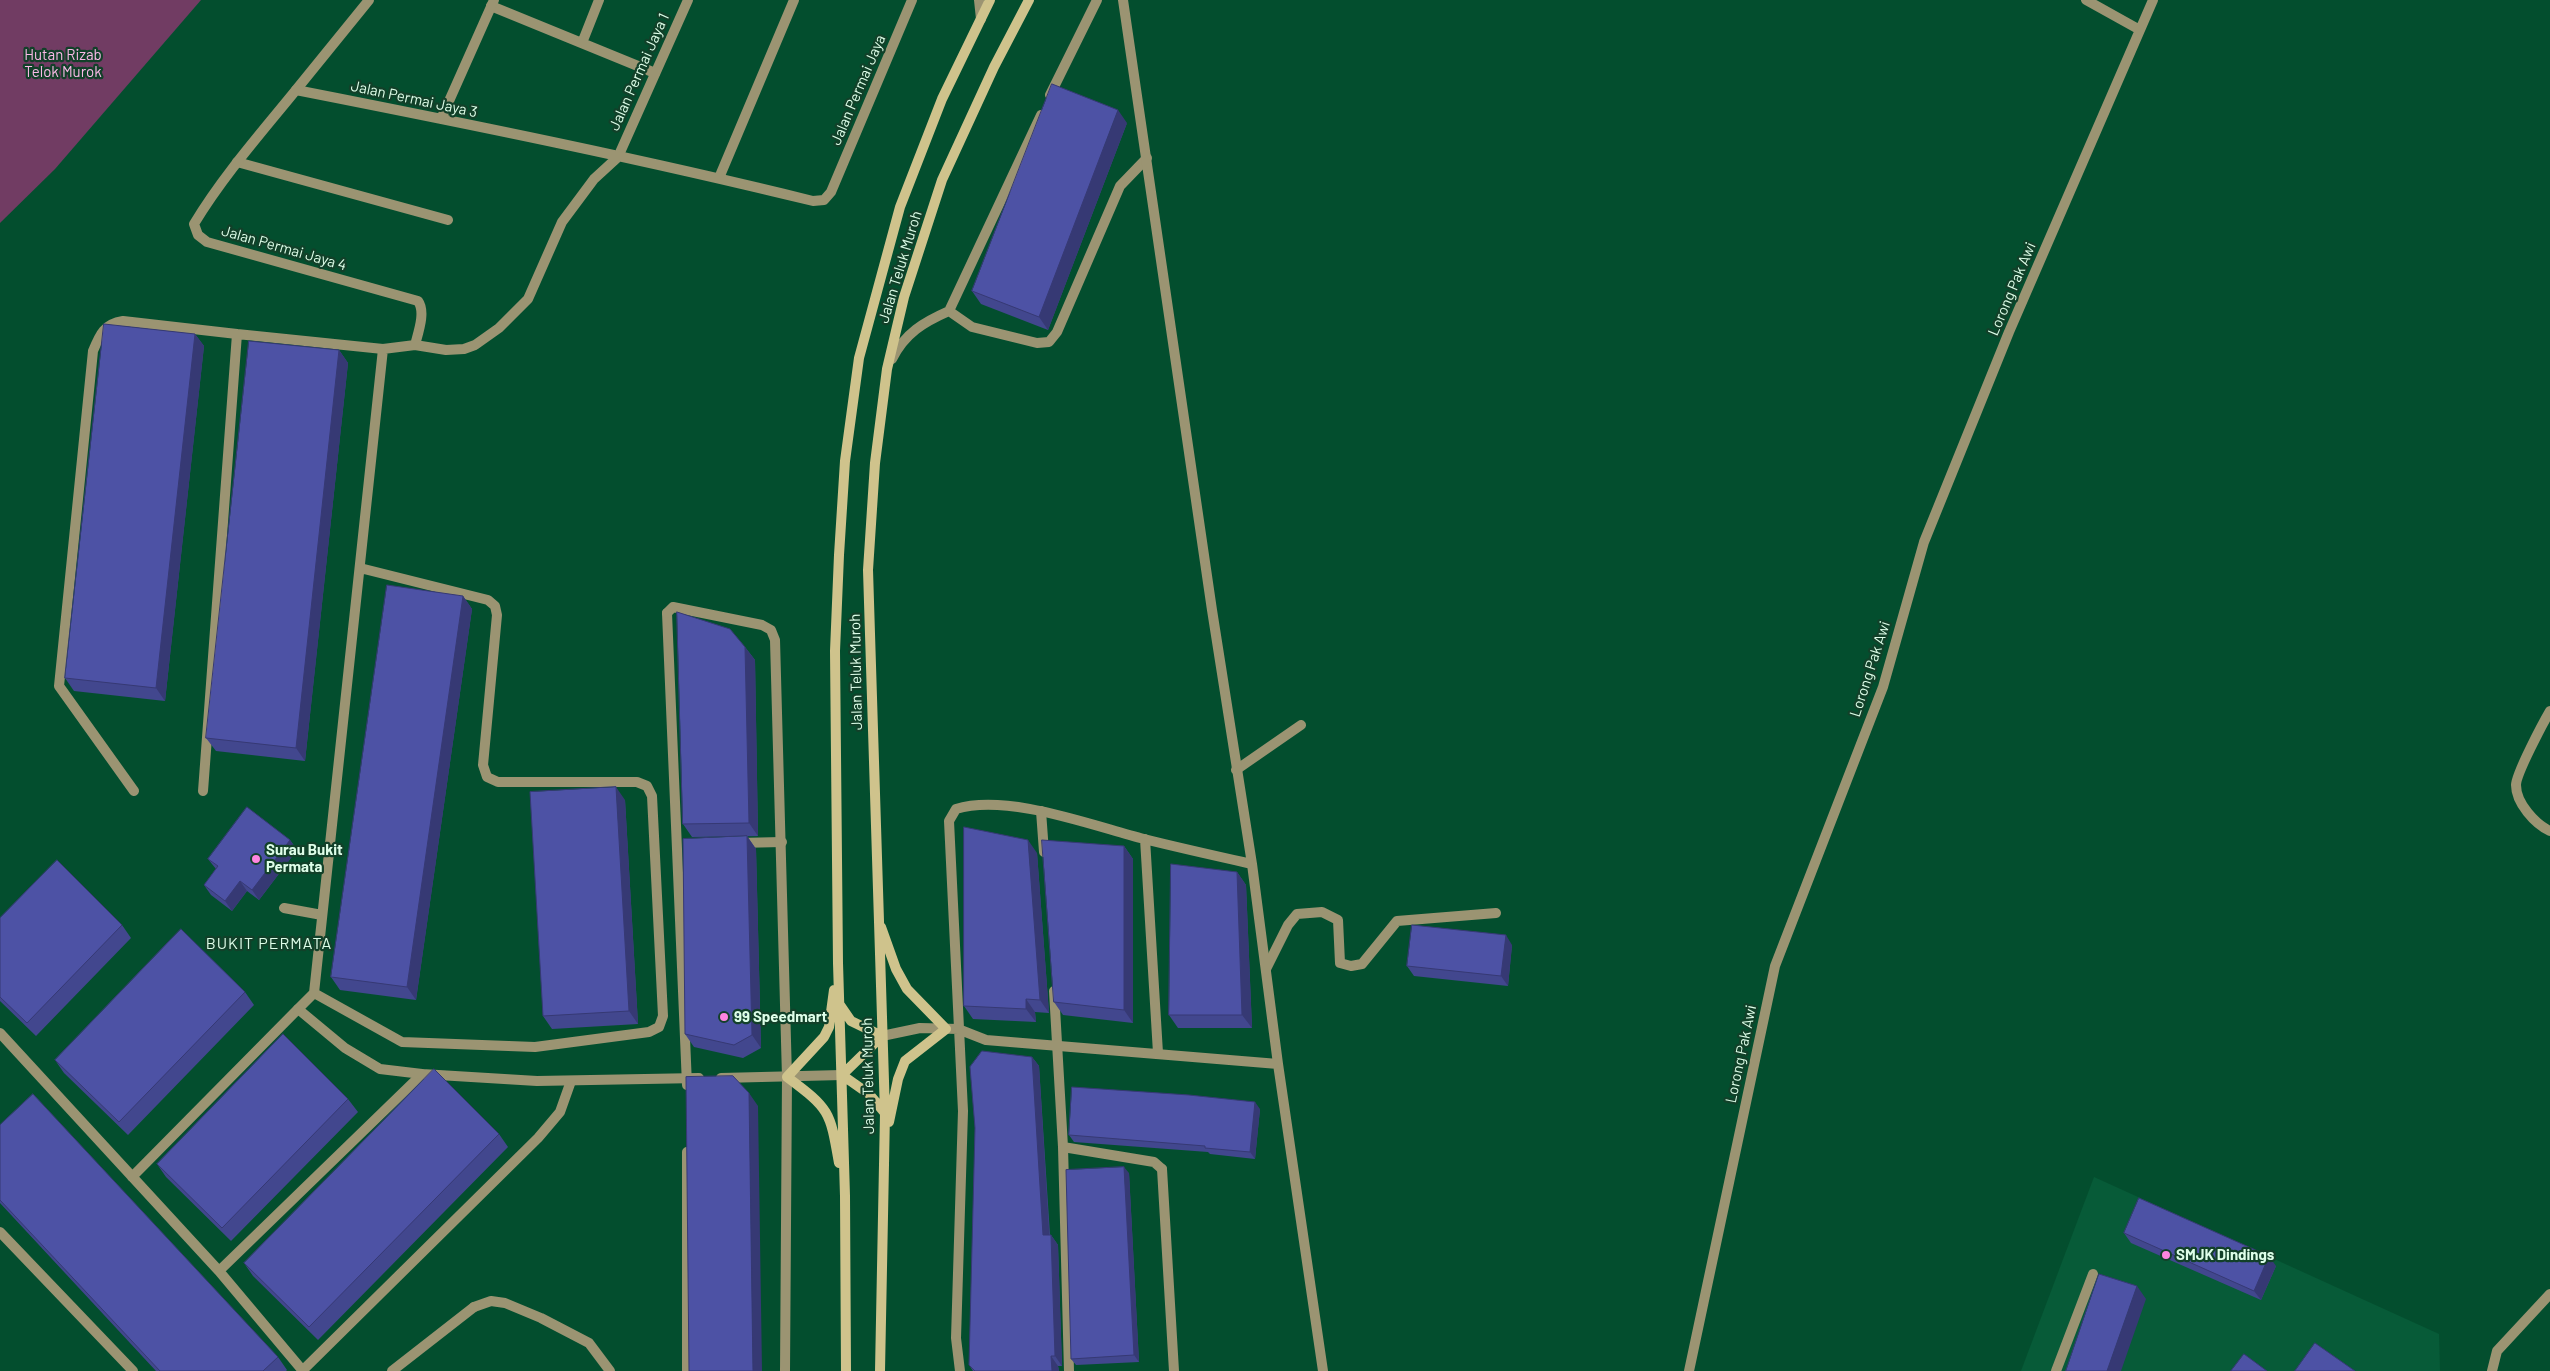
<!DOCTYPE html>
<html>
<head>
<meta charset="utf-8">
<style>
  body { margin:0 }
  canvas { display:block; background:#034e2e }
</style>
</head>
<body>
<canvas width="2550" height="1371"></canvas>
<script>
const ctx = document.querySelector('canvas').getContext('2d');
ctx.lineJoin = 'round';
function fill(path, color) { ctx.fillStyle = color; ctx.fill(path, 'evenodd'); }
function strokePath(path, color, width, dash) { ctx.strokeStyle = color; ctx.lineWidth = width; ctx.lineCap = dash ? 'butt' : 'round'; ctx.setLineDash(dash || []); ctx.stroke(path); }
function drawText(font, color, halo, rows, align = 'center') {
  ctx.font = font + ' Barlow,sans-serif'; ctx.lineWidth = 4.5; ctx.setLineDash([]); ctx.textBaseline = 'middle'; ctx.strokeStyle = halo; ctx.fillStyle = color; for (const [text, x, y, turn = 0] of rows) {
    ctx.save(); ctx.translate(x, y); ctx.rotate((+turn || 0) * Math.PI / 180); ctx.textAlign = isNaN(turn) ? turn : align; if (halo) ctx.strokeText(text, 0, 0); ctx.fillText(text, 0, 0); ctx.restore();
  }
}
fill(new Path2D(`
  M2094,1177l345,157 1,37h-419z`), '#075b38');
fill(new Path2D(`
  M0,0h201l-146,169 -55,54z`), '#713c63');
strokePath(new Path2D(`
  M491,6l164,67
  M582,43l17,-43
  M296,90l73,-90
  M1050,95l47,-95
  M237,162l211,58
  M719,178l75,-178
  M949,311l23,16 65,16 12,-1 8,-10 63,-146 27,-28
  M892,359c13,-26 32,-37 57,-48l92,-196
  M667,613l20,472
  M1236,770l65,-45
  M1041,811l3,41
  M738,843l44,-1
  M284,908l38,7
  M1266,969l22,-44 9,-11 25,-2 16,8 2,43 11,3 11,-2 35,-43 99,-8
  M1054,991l9,156 6,224
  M0,1033l219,238 84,100
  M1063,1147l91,15 8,7
  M687,1152v219
  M132,1177l166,-168
  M0,1232l133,139
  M219,1271l203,-197
  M474,1307l17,-6 14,2 36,15 48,25 21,28
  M302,1371l236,-233 22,-26 11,-31
  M2056,1371l37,-97`), '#9b9472', 10);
strokePath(new Path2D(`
  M688,0l-70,157 -24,22 -32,43 -34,77 -29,29 -24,17 -11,4 -18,1 -31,-5c3,-12 11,-33 3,-44l-211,-59 -9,-7 -4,-11c29,-48 67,-91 102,-134 173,34 346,69 517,111l11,-1 7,-8 81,-192
  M979,0l2,19
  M1123,0l89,610 40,254 26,200 45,307
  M2086,0l54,30
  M441,119l53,-119
  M383,349l-69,644 -16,16 47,39 35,21 42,5 115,7 162,-3
  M667,613l6,-6 89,18 9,5 4,10 12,437 -2,294
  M2550,711c-7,12 -34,63 -34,74 0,18 19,39 34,46
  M134,791l-75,-105 34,-335c7,-17 11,-27 30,-30l114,13
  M203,791l34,-457 146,15 32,-4
  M1145,839l13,214
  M314,993l88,49 133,5 114,-15 10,-5 4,-11 -11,-220 -5,-10 -10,-4h-139l-11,-5 -4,-12 14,-150 -2,-9 -7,-6 -128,-32
  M882,1036l38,-8 38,1 28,11 292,24
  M721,1078l121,-3
  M1162,1169l12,202
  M392,1371l82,-64
  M960,1371l-4,-33 7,-227 -14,-290 7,-12c51,-16 137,17 188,30 36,9 72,17 108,25
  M1689,1371l86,-405 108,-279 41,-145 85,-210 144,-332
  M2492,1371l5,-20 53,-57`), '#9b9472', 10);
strokePath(new Path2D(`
  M881,927l15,42 11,20 39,40 -41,32 -7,18 -9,43
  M834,990l-5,37 -5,10 -37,40c43,32 43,34 52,86
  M840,1005l11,16 31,15
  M842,1075l27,19 16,19
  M842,1075l40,-39
  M846,1371l-1,-175 -7,-233 -3,-312 4,-96 6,-94 14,-103 41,-151 42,-108 48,-99
  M880,1371l5,-258 -17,-543 7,-107 12,-94 17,-72 38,-117 52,-113 35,-67`), '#cfc38c', 10);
fill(new Path2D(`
  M1127,123l-79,207 -67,-26 -9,-13z
  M195,334l9,12 -39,355 -91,-10 -9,-13z
  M339,350l9,13 -43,398 -89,-10 -10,-13z
  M463,596l9,13 -56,391 -76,-10 -9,-13z
  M745,647l10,13 3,176 -66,1 -9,-13z
  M625,800l13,224 -86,5 -9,-13z
  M747,836l9,13 5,199 -18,10 -49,-11 -9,-13z
  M290,840l7,10 -38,50 -12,-9 -15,20 -21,-16 -7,-10 12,-16 -8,-10z
  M1124,846l9,13v164l-70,-8 -9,-13z
  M1037,853l12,160 -14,-1 1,10 -63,-3 -9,-13z
  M1237,872l9,13 6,143h-74l-9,-13z
  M0,918l122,7 9,13 -95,98 -36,-35z
  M1512,945l-4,41 -94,-10 -7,-10z
  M245,992l9,13 -126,130 -64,-62 -9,-13z
  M1032,1057l7,9 11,169h1l7,10 4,121h-4l1,5h-86l-4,-6z
  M348,1099l10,13 -127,129 -65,-64 -9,-13z
  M1260,1109l-5,50 -45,-5 -2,-2 -134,-10 -5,-7z
  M0,1125l278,232 9,13 -1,1h-130l-156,-168z
  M499,1134l9,13 -190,193 -65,-64 -9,-13z
  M1129,1173l10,189 -63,3 -5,-6z
  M2124,1233l152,33 -15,34 -130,-57z`), '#42478e');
fill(new Path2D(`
  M1118,110l9,13 -79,207 -9,-13z
  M195,334l9,12 -39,355 -9,-13z
  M339,350l9,13 -43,398 -9,-13z
  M463,596l9,13 -56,391 -9,-13z
  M745,647l10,13 3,176 -9,-13z
  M616,787l9,13 13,224 -9,-13z
  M747,836l9,13 5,199 -9,-13z
  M290,840l7,10 -38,50 -7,-10z
  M1028,840l9,13 12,160 -9,-13z
  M1124,846l9,13v164l-9,-13z
  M1237,872l9,13 6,143 -10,-13z
  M240,881l7,10 -15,20 -7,-10z
  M1506,935l6,10 -4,41 -7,-10z
  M1026,999l9,13 1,10 -10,-13z
  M1032,1057l7,9 11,179 -7,-10z
  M749,1093l9,13 4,265h-9z
  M1255,1102l5,7 -5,50 -5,-7z
  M1124,1167l5,6 10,189 -5,-7z
  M1051,1235l7,10 4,121 -7,-10z
  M2269,1256l7,10 -15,34 -7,-9z
  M2137,1286l9,13 -25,72h-14z
  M1051,1356l7,10 1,5h-7z`), '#363974');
const building = new Path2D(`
  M1052,84l66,26 -79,207 -67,-26z
  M104,324l91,10 -39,354 -91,-10z
  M249,341l90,9 -43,398 -90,-10z
  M387,585l76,11 -56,391 -76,-10z
  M677,612l53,17 15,18 4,176 -66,1z
  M616,787l13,224 -86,5 -13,-224z
  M247,807l43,33 -38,50 -12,-9 -15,20 -21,-16 14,-19 -10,-7z
  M964,827l64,13 12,160 -14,-1v10l-62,-3z
  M747,836l5,199 -18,10 -49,-11 -2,-195z
  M1042,840l82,6v164l-70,-8z
  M57,860l65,65 -95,98 -27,-26v-79z
  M1171,864l66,8 5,143h-73z
  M1412,925l94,10 -5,41 -94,-10z
  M181,929l64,63 -126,130 -64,-62z
  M283,1034l65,65 -126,129 -65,-64z
  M982,1051l50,6 11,178h8l4,121h-4l1,15h-77l-6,-6 6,-237 -5,-61z
  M434,1069l65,65 -190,193 -65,-64z
  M733,1076l16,17 4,278h-64l-3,-294z
  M1072,1087l117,8 66,7 -5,50 -45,-4v-2l-136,-11z
  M33,1094l245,263 -15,14h-103l-160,-171v-75z
  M1124,1167l10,188 -63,4 -5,-189z
  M2139,1198l130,58 -15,35 -130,-58z
  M2099,1274l38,12 -30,85h-41z
  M2315,1343l40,28h-60z
  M2244,1354l23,17h-36z`);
fill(building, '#4d52a5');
strokePath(building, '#363974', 1);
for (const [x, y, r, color] of [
  [256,859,5,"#fe85e0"],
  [724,1017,5,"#fe85e0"],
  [2166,1255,5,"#fe85e0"]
]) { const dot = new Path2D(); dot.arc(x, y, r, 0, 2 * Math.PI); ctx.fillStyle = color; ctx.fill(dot); strokePath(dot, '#124029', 2); }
drawText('15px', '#fbb9e8', '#124029', [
  ["Hutan Rizab",63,55],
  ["Telok Murok",63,72]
]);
drawText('15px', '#defee9', '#124029', [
  ["Jalan Permai Jaya 1",639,72,-66],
  ["Jalan Permai Jaya",858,90,-67],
  ["Jalan Permai Jaya 3",414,99,12],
  ["Jalan Permai Jaya 4",284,248,16],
  ["Jalan Teluk Muroh",900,267,-73],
  ["Lorong Pak Awi",2012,289,-67],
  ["Lorong Pak Awi",1870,669,-72],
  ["Jalan Teluk Muroh",856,672,-91],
  ["Lorong Pak Awi",1741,1054,-78],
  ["Jalan Teluk Muroh",868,1076,-91]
]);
drawText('bold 15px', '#defee9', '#124029', [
  ["Surau Bukit",266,850],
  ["Permata",266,867],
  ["99 Speedmart",734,1017],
  ["SMJK Dindings",2176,1255]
], 'left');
ctx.letterSpacing = '1px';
drawText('16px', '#defee9', '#124029', [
  ["BUKIT PERMATA",269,944]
]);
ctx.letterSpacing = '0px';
</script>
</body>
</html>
